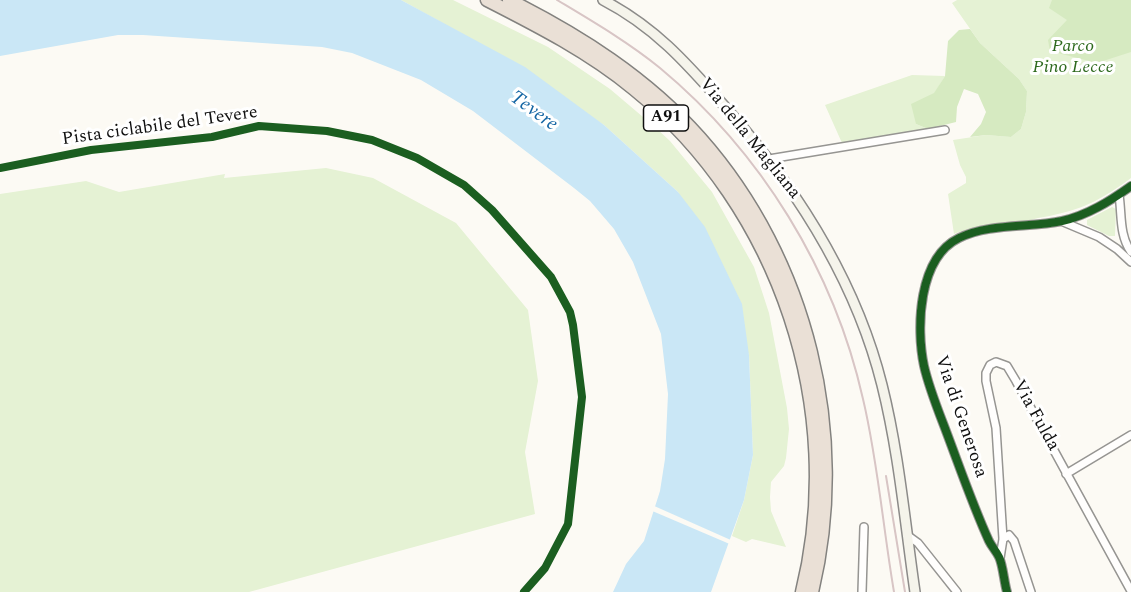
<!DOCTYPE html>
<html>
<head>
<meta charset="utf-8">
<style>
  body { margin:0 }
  canvas { display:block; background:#fcfaf4 }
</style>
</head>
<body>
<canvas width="1131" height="592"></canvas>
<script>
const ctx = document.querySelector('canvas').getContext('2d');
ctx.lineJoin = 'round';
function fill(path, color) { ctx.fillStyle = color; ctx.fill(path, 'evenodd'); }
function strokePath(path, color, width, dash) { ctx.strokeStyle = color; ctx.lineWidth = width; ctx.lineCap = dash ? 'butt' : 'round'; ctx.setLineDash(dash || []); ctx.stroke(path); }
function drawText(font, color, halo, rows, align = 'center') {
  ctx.font = font + ' Spectral,serif'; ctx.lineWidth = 6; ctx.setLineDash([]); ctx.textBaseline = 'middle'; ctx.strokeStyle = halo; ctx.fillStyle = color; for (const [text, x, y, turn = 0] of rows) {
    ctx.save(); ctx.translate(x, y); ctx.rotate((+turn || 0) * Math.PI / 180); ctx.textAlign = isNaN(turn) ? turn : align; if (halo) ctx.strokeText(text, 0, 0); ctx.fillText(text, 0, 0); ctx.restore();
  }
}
fill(new Path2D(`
  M401,0h52l95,47 62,42 46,39 14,13 42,51 42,75 15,46 18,95 2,21 -3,29 -2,8 -13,16 -1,15 1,14 15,36 -34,-8 -6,3 -14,-6 12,-36 9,-45 -4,-100 -71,-163 -74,-67 -165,-104z
  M957,0h174v178c-31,23 -50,32 -87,39 -8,1 -15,4 -23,5 -27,3 -41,2 -67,12l-6,-40 18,-11v-6l-6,-12 -7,-25 33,-5 25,2 10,-8 5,-17 1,-21 -8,-12 -39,-36 -28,-40z
  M912,75l33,1 -29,48 12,5 -21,5 -65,9 -17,-38z
  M326,168l47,10 83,45 72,87 10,71 -13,71 10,62 -286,78h-249v-398l86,-13 33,11 106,-18 -1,4z
  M1112,207l4,2 -1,27h-6l-22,-11v-5z`), '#e5f2d4');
fill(new Path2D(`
  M1052,0h79v52l-34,11 -47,-12 -2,-11 19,-20 -18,-12z
  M970,29l10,14 39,36 8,12 -1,21 -5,17 -10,8 -25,-2 -16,2 11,-13 5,-12 -8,-18 -14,-5 -7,18 -1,15 -28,7 -12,-5 -5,-20 23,-11 11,-17 3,-35 11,-11z`), '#d6eac1');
fill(new Path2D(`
  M0,0h401l124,67 79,58 74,67 27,35 37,77 7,51 4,100 -9,45 -33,92h-98l13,-28 18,-23 16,-50 5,-32 3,-65 -7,-60 -28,-72 -19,-33 -24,-28 -16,-13 -101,-77 -52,-31 -69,-27 -30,-6 -179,-12h-25l-118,21z`), '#cae7f6');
fill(new Path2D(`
  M652,505l81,36 -1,4 -82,-35z`), '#fcfaf4');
const street = new Path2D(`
  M769,159l176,-29
  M1119,195c3,19 0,40 12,57
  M1061,221l38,16 18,12 14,13
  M1066,474l65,-39
  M907,535l11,8 39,49
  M1003,539l6,-4 5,6 17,51
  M1000,558l3,-19 -7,-111 -10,-47v-8l4,-8 6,-3 11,4 9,15 115,210
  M862,592l2,-65
  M1007,592c-3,-10 -4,-27 -8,-35 -3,-6 -7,-10 -10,-16 -16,-35 -29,-73 -43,-110 -8,-21 -17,-43 -22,-65 -8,-38 -6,-108 35,-128 30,-15 71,-10 103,-17 26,-6 48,-20 69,-35`);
const secondary = new Path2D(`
  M603,0c54,28 86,66 125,110 70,80 128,171 154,275 17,68 23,138 33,207`);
const highway = new Path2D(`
  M487,0c51,26 102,52 147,89 147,119 213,321 168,503
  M509,0c70,35 138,78 191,138 108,122 150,296 112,454`);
strokePath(street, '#969592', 10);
strokePath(secondary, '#8c8b89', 12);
strokePath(highway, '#83827f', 15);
strokePath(street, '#fffefd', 7);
strokePath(secondary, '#f5f4eb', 9);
strokePath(highway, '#eae0d6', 12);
strokePath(new Path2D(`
  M557,0c35,21 71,42 103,68 101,84 174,202 203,331 15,63 20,129 31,193
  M886,476l19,116`), '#d8c5c5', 2);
strokePath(new Path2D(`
  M0,168l91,-18 121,-13 47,-11 68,5 45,9 45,18 47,27 28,25 59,67 19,35 3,13 9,72 -14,127 -23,44 -21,24
  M1007,592c-3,-10 -4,-27 -8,-35 -3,-6 -7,-10 -10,-16 -16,-35 -29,-73 -43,-110 -8,-21 -17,-43 -22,-65 -8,-38 -6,-108 35,-128 30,-15 71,-10 103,-17 26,-6 48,-20 69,-35`), '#1b5e20', 8);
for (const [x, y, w] of [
  [666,118,45]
]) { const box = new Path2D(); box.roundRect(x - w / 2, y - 13, w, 26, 4.5); ctx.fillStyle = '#fff'; ctx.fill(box); strokePath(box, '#0f0f0f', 1.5); }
drawText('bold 16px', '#0f0f0f', null, [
  ["A91",666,118]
]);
drawText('italic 18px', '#2d691d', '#fff', [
  ["Parco",1073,47],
  ["Pino Lecce",1073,68]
]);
drawText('18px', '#0f0f0f', '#fff', [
  ["Pista ciclabile del Tevere",160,127,-8],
  ["Via della Magliana",749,139,51],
  ["Via Fulda",1035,416,61],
  ["Via di Generosa",960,417,71]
]);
drawText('italic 20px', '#1566a4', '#fff', [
  ["Tevere",533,112,36]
]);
</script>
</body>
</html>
